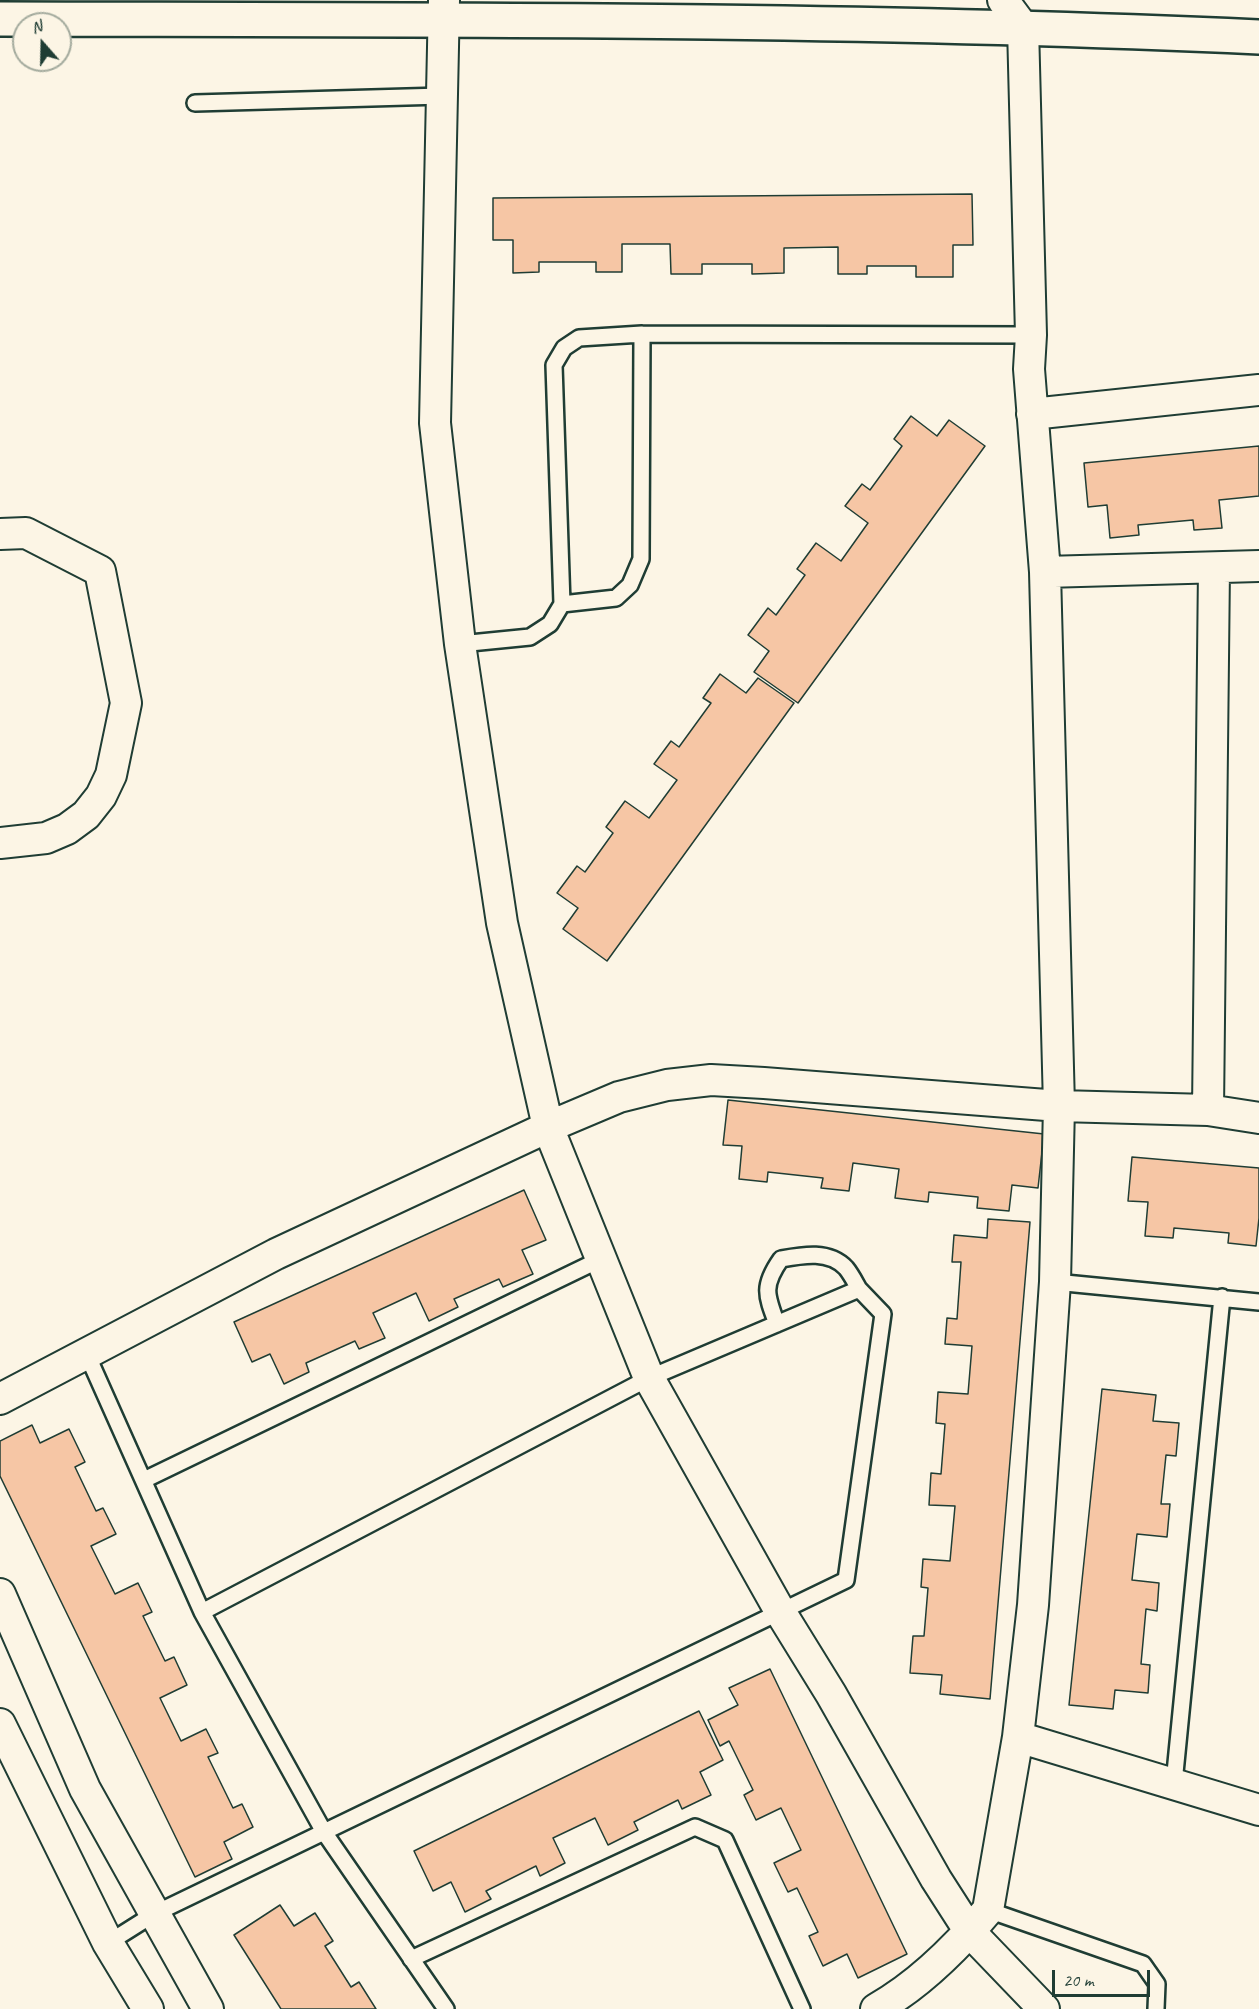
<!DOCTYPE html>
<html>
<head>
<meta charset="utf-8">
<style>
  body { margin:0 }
  #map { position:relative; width:1259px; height:2009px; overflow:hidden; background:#fcf5e5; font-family:Caveat,sans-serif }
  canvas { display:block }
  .north { position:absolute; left:12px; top:12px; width:60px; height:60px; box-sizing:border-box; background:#fcf5e5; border:2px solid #a4ab9e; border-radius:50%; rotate:340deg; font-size:16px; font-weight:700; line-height:24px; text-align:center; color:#1f3d34 }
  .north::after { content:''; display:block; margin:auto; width:21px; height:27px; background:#1f3d34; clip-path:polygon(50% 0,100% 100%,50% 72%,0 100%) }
  .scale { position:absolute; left:1052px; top:1970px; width:98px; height:27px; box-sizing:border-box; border:3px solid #1f3d34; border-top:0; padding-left:8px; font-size:18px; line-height:21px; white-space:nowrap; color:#1f3d34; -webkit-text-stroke:4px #fcf5e5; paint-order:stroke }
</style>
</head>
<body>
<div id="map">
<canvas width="1259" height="2009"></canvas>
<div class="north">N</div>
<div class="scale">20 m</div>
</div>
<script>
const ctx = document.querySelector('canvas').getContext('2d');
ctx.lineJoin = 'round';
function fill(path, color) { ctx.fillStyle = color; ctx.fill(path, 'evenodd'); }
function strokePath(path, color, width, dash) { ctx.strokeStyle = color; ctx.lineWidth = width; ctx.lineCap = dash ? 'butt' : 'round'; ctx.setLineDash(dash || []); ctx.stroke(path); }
const building = new Path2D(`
  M972,194l1,51h-20v32h-37v-11h-49v8h-29v-27l-54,1v25l-32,1v-10h-50v10h-31l-1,-30h-48v28h-26v-10h-57v10l-26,1v-33h-20v-42z
  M911,416l26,20 12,-16 36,26 -187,257 -44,-31 15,-21 -21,-16 20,-27 8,7 29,-40 -8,-6 19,-26 25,18 27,-38 -23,-17 17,-22 8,6 32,-44 -8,-7z
  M1259,446v50l-40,4 3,28 -28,2 -1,-10 -55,5 1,10 -29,3 -3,-33 -19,2 -4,-44z
  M720,674l26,19 12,-15 36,25 -187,258 -44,-32 15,-21 -21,-15 20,-27 8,6 28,-39 -7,-6 19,-26 24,17 28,-38 -23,-16 17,-23 8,6 32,-44 -8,-5z
  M728,1100l316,34 -6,54 -26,-3 -3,26 -32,-3 1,-11 -49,-5 -1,10 -33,-4 4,-29 -46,-6 -4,28 -28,-3 2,-10 -55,-6 -1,10 -28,-3 3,-33 -19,-1z
  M1132,1157l127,11v50l-3,28 -28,-3 1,-10 -55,-5 -1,10 -28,-2 3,-34 -20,-1z
  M524,1190l22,50 -24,10 11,24 -30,13 -4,-8 -45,20 4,8 -29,14 -13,-28 -43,20 12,25 -26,11 -4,-8 -49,22 3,9 -25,12 -14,-30 -18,8 -18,-40z
  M988,1219l42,3 -40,477 -50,-5 2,-19 -32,-2 3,-37h11l4,-48 -7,-1 2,-28 27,2 5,-55 -26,-1 2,-32 10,1 4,-50 -9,-1 2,-31 30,2 4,-48 -27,-2 2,-26 10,1 4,-57h-9l2,-27 33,3z
  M1102,1389l54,6 -3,26 26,2 -3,33 -10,-1 -5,49h9l-3,33 -30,-3 -5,46 27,3 -2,28 -11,-2 -5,55 9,1 -2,28 -33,-3 -2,19 -44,-4z
  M32,1425l8,18 29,-14 16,33 -10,5 21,44 7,-3 13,26 -25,12 24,48 23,-11 14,29 -9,4 22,45 9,-4 13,28 -27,13 21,43 25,-12 12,24 -10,4 25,51 9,-4 11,23 -29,15 8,17 -37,18 -195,-401v-35z
  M770,1669l137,285 -49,24 -11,-24 -24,12 -14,-30 9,-4 -21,-44 -9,4 -14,-29 27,-13 -20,-42 -25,12 -12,-25 9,-5 -24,-49 -9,5 -12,-26 30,-15 -9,-17z
  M699,1711l24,49 -23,12 11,23 -29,14 -4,-9 -44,22 4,8 -30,15 -13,-27 -42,20 12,25 -25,13 -4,-10 -50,25 5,8 -26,13 -14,-30 -18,9 -19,-40z
  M280,1905l14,21 21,-13 18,28 -8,5 26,41 8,-5 17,27h-95l-47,-74z`);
fill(building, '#f6c6a5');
strokePath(building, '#1f3d34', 1.5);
const lane = new Path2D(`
  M195,103l247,-7
  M562,604l54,-6 14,-13 11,-26 1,-225
  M460,644l70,-7 20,-13 12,-20 -8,-239 10,-17 15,-10 63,-4 389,1
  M1055,1282l204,20
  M777,1324c-11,-29 -15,-38 4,-65 22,-4 48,-9 65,9 5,6 9,14 13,21
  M86,1352l116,260 122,220 122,177
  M144,1480l457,-221
  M1174,1783l48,-486
  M988,1910l155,54 14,20 -1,25
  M108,1943l46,-29 692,-334 37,-266 -24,-25 -210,89 -447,234
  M411,1959l284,-132 30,13 77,169`);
const street = new Path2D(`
  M444,0l-9,423 25,221 42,279 46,204 101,251 132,235 50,81 105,185 34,53 74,77
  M1032,414l227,-24
  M0,534l26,-1 74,38 26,132 -15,72 -10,21 -15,19 -19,14 -21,9 -46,5
  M1045,572l214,-6
  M1208,1110l6,-542
  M0,1399l276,-145 272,-127 71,-30 48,-12 44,-5 53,3 295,23 149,4 51,8
  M0,1594l85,195 123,220
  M0,1724l108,219 40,66
  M1018,1737l241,73
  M876,2009c43,-24 80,-61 112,-99l30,-173 15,-132 22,-323 4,-176 -14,-534 -16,-203 2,-34 -8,-308 -20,-27`);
const secondary = new Path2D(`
  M0,19c420,1 840,-1 1259,18`);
strokePath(lane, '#1f3d34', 20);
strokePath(street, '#1f3d34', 34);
strokePath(secondary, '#1f3d34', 38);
strokePath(lane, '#fcf5e5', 15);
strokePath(street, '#fcf5e5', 30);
strokePath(secondary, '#fcf5e5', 33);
</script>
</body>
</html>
